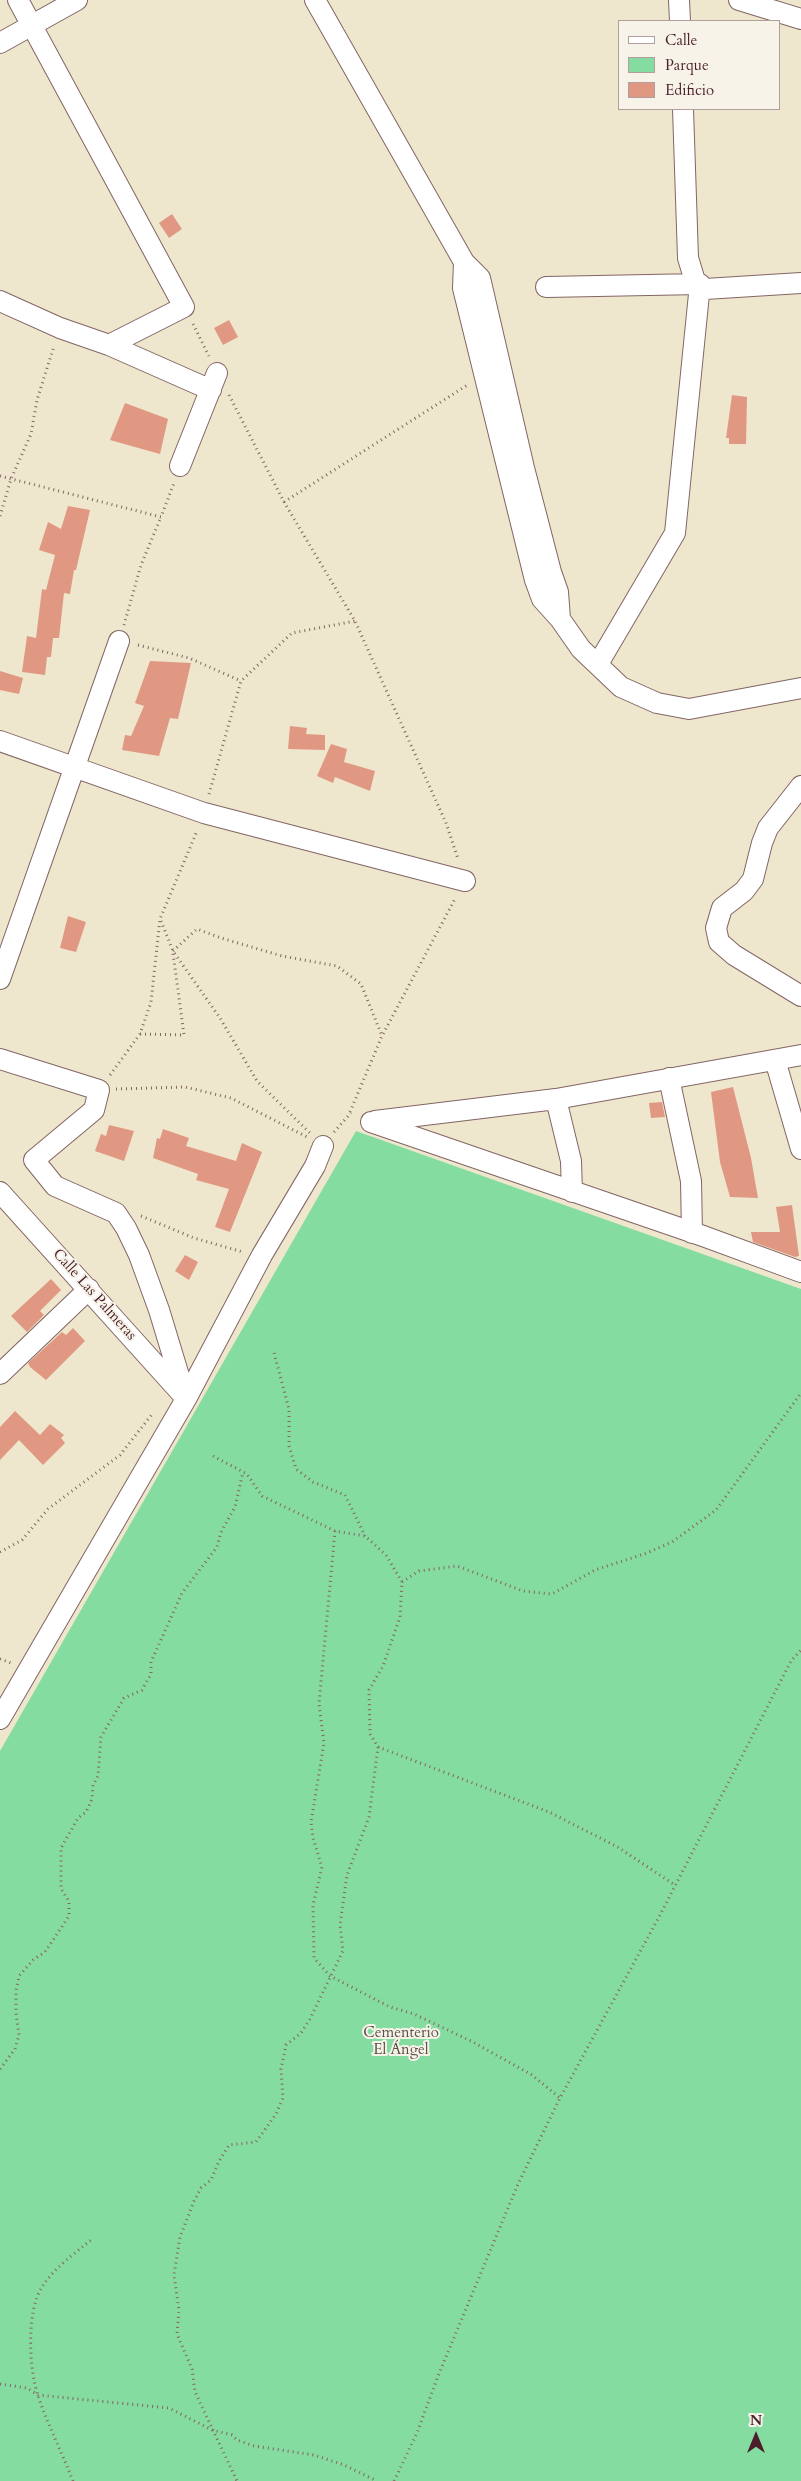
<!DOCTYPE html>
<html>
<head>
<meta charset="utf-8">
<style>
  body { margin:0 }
  #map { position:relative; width:801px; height:2481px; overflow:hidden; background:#eee7cd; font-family:Cardo,serif }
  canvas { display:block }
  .legend { position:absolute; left:618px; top:20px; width:162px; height:90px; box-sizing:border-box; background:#f7f3e8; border:1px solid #b29e9c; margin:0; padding:6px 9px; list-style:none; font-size:15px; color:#4a1f2b }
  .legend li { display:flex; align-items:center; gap:10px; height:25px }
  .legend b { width:25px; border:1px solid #b29e9c }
  .north { position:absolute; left:731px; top:2411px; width:50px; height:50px; -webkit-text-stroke:4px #f7f3e8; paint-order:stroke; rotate:0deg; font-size:14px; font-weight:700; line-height:20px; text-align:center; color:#4a1f2b }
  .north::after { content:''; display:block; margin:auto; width:18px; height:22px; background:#4a1f2b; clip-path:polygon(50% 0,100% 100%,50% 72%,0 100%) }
</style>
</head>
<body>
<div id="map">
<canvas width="801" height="2481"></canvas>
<ul class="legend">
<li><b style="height:6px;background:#fff"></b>Calle</li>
<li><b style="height:14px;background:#85dca0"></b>Parque</li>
<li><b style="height:14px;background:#e09883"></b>Edificio</li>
</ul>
<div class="north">N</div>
</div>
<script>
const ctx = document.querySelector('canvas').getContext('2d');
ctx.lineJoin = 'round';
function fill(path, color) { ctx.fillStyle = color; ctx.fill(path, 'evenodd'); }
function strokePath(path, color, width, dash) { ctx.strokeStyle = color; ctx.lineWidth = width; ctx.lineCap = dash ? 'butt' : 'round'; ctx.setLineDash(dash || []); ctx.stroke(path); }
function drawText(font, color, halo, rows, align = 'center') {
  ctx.font = font + ' Cardo,serif'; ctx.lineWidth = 4; ctx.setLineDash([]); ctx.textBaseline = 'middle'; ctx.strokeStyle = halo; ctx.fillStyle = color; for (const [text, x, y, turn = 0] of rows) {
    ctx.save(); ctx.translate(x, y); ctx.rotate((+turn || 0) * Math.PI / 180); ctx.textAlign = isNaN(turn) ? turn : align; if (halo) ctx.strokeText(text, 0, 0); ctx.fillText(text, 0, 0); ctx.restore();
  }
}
fill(new Path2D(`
  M356,1131l445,158v1192h-801v-730z`), '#85dca0');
fill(new Path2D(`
  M172,214l10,15 -13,9 -10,-15z
  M229,320l9,17 -15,8 -9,-17z
  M732,395l15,2 -1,47h-17v-6h-3z
  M125,403l43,16 -8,35 -50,-14z
  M68,506l22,4 -14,60h-2l-4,24 -6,-1 -5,45h-6l-2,19h-4l-2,18 -23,-3 5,-36 9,2 6,-49 4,1 9,-35 -16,-5 9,-28 13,7z
  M150,661l41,2 -13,56 -8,-1 -11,38 -37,-6 3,-15 6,1 13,-30 -9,-3z
  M0,671l23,7 -4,16 -19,-4z
  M290,726l17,2 -1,6 19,1v15l-37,-1z
  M331,744l16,5 -3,13 31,9 -5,20 -35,-14 -2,6 -16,-7z
  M68,916l18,6 -10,30 -16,-4z
  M733,1087l18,71 7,40 -28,-1 -10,-35 -9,-70z
  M662,1102l3,15 -14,1 -2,-15z
  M109,1125l25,6 -10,30 -29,-10 6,-17 5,2z
  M163,1129l26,9 -3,8 50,15 6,-18 20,9 -32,80 -15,-5 14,-38 -33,-9 2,-6 -45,-16 4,-20 3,1z
  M792,1205l7,51 -4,1 -42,-15 -2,-10h29l-4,-25z
  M185,1255l13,7 -9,18 -14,-9z
  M51,1279l10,11 -21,21 4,4 -17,17 -16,-16z
  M73,1328l12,13 -39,39 -16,-13 -2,-4 34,-31 4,3z
  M15,1411l25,24 10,-11 14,11 -3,3 4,5 -22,22 -24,-25 -19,20v-33z`), '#e09883');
const minor = new Path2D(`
  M315,0l149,262 16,16 44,190 27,104 7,20 2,27
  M679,0l1,21
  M739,0l62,19
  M0,43l77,-43
  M683,109l5,149 7,23 10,8 96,-6
  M464,262l-1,26 72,292 7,19 18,20 21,30 40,38 36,16 32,6 112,-21
  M546,287l154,-3 -25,249 -77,131
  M0,301l60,27 49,17 75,-38 -166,-307
  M109,345l102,45
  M180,466l37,-93
  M0,741l204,72 261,68
  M801,786l-33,42 -6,15 -9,36 -9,12 -22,17 -6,20 3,14 15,13 67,41
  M0,979l119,-338
  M0,1059l99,31 -5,20 -60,50 21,26 61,27 10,15 13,27 20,55 27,89
  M775,1060l26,89
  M669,1078l22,103 1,52
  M556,1099l15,62 1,31
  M375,1121l181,-22 245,-44
  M371,1122l332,114 98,36
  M0,1192l182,202
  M0,1374l89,-85
  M0,1719l186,-320 76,-144 53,-89 8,-20`);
strokePath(minor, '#836564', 22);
strokePath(new Path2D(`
  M193,324l16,32
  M229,395l55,107 71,119 91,202 12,36
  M0,476l161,41 13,-34
  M284,502l185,-118
  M0,516l11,-37 20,-45 6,-34 17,-54
  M124,625l17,-60 20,-48
  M138,645l51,13 52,23
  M209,794l32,-113 51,-48 63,-12
  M161,921l12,30 47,67 37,63 53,52
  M173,951l24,-22 24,9 61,18 55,10 24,18 21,52
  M140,1034l44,1 -11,-82
  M110,1075l30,-41 11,-32 9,-83 37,-88
  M116,1089l69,-2 46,11 76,39
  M350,1112l32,-76 74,-139
  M334,1132l17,-19
  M141,1216l53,22 49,14
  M274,1353l15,56v37l7,23 17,13 32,13 20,41
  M213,1456l34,18 15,22 73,35 30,5 21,19 16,27 -2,35 -17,49 -14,24 1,44 8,13 -9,70 -22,58 -7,50 3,26 -33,68 -9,14 -15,12 -5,24 2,29 -7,16 -20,28 -27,3 -10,16 -8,19 -10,8 -7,13 -14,36 -6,38 5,35 -2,24 15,35 3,23 42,89
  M335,1531l-16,173 5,39 -13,79 2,16 9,29 -9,38 1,53 16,18 60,31 24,7 57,27 61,34 28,23
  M0,1552l22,-12 26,-31 72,-54 33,-42
  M402,1582l17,-11 38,-5 66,25 29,3 43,-24 52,-17 25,-11 44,-32 85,-117
  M0,1659l11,4
  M378,1747l171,65 67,34 59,39
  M0,2069l15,-20 4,-14 -3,-22v-22l3,-15 14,-16 12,-8 24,-36v-15l-8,-12v-41l17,-30 8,-6 6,-13 1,-14 5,-9 3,-39 23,-39 18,-8 9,-16v-12l31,-69 35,-46 4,-15 14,-25 8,-35
  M0,2384l27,4 11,7 131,13 43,22 20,5 5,5 17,6 60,9 30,10 33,16
  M73,2481c-11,-28 -25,-56 -35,-85 -9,-27 -12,-85 4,-109 12,-19 32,-33 49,-47
  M394,2481l23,-48 21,-57 80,-192 42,-86 99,-181 132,-256 10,-11`), '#836564', 3, [1, 4]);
strokePath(minor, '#fff', 20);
drawText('15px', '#4a1f2b', '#f7f3e8', [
  ["Calle Las Palmeras",94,1295,48]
]);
drawText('15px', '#594e48', '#f7f3e8', [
  ["Cementerio",401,2034],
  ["El Ángel",401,2051]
]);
</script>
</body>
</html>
